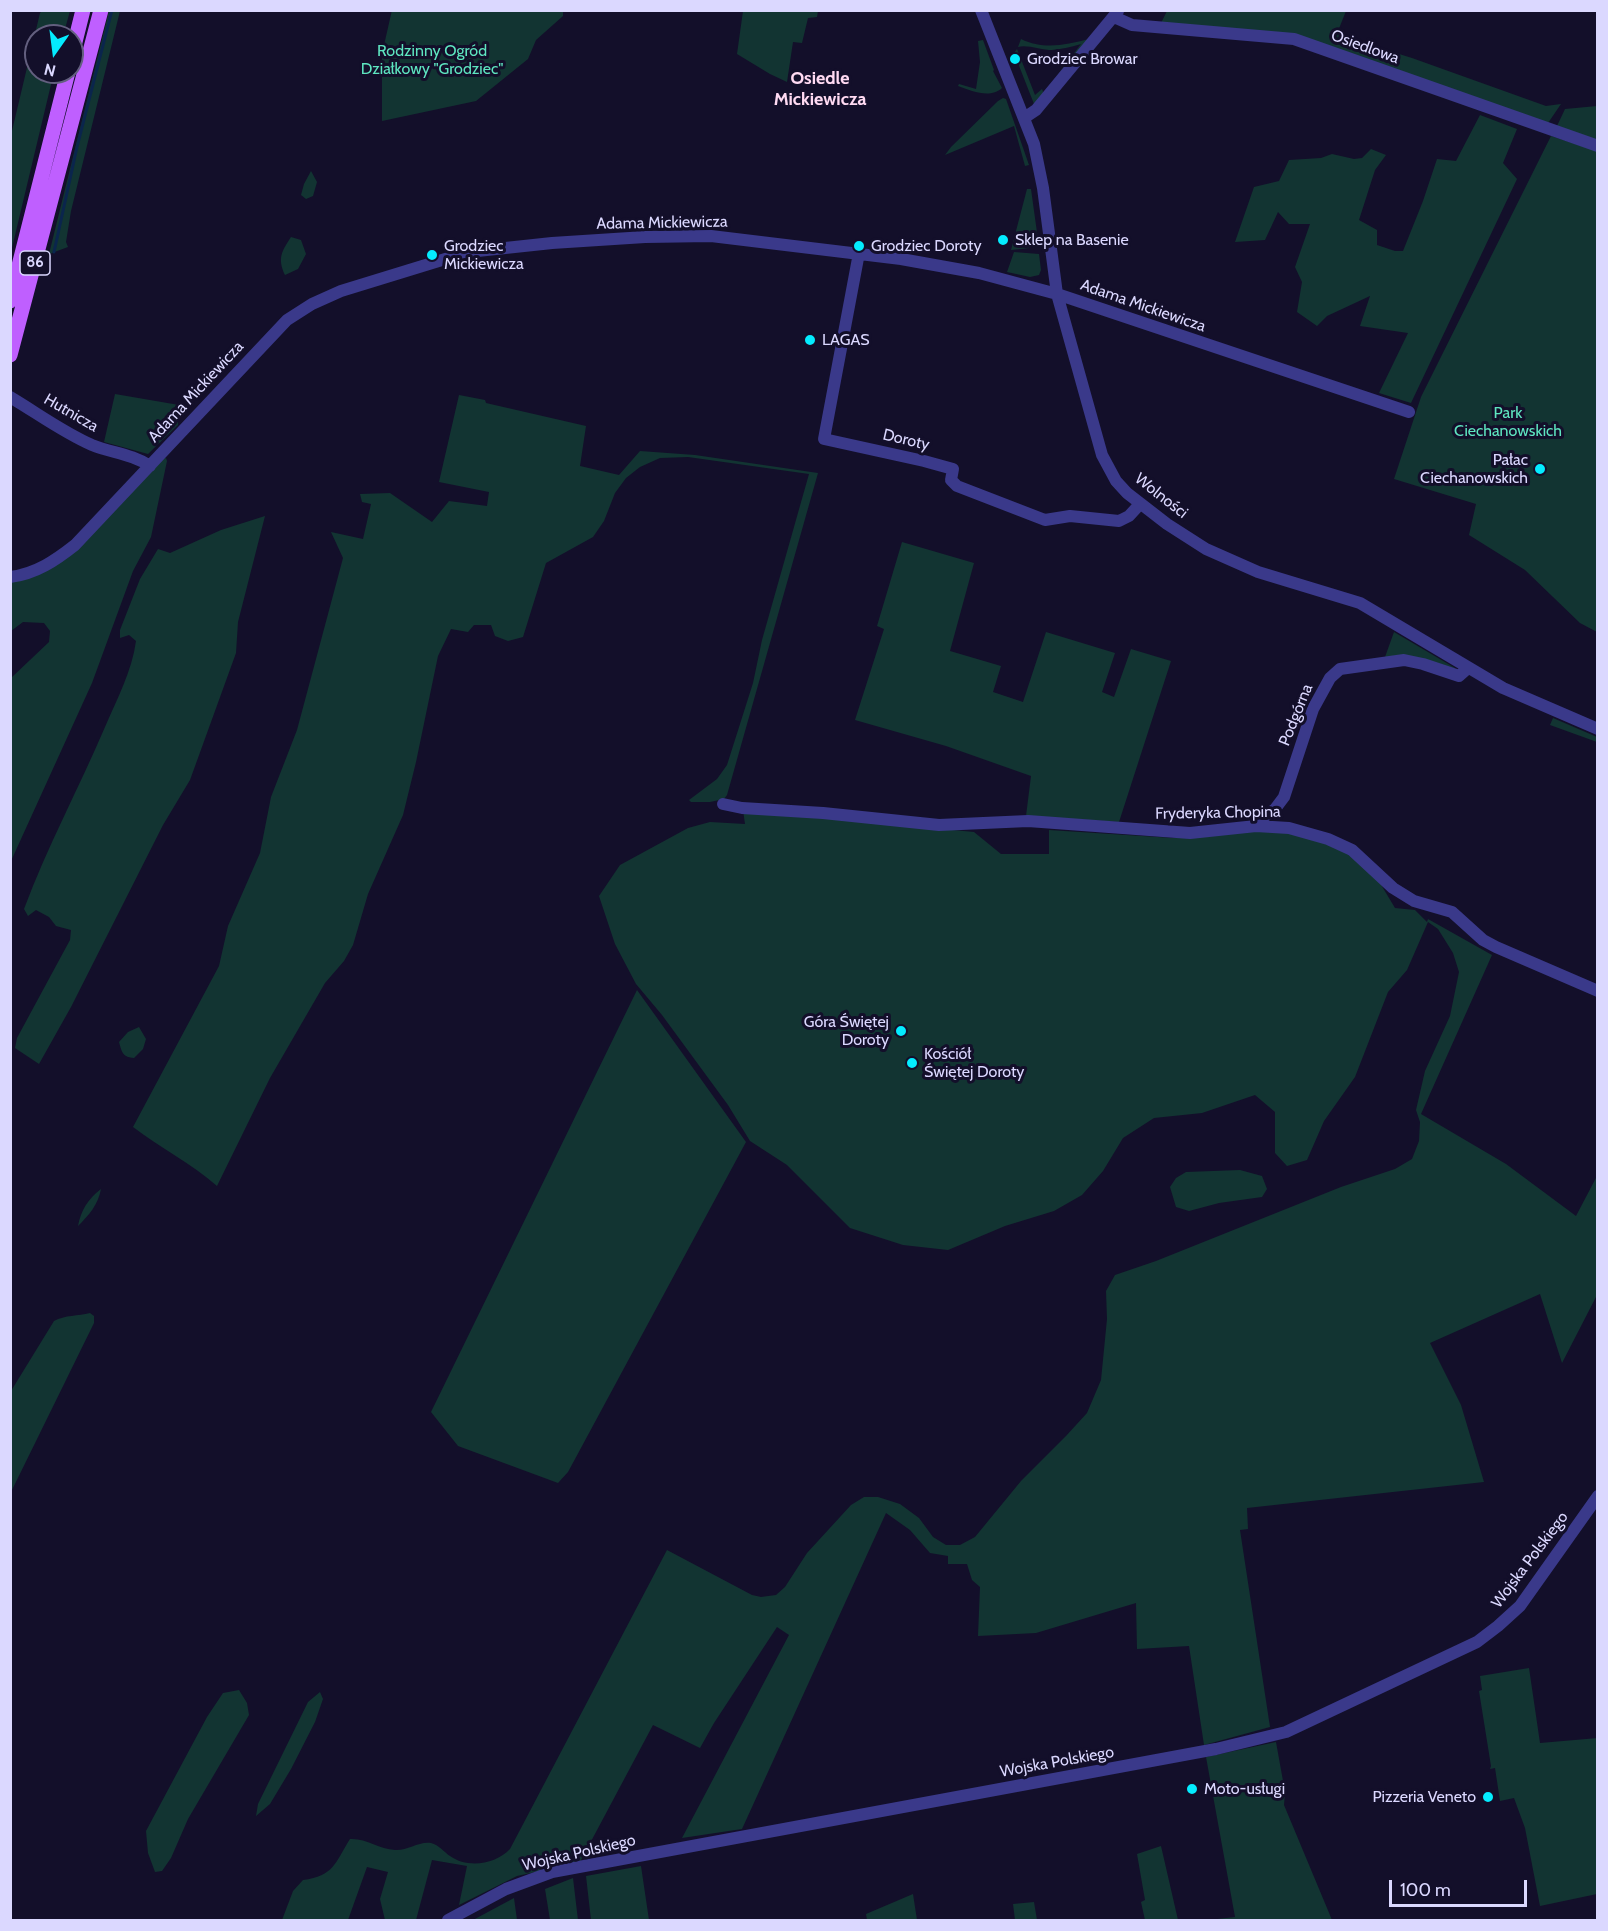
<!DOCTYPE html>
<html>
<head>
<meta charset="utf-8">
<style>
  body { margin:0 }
  #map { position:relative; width:1608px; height:1931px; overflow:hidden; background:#130f2a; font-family:Cabin,sans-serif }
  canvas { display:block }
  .frame { position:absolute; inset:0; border:12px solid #dbd8ff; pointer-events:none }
  .north { position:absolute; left:24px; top:24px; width:60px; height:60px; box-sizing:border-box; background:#130f2a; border:2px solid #635f7f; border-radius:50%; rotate:194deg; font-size:16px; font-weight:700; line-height:24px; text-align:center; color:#dbd8ff }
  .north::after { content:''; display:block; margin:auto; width:21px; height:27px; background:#04ecff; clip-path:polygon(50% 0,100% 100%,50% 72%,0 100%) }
  .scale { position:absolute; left:1389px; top:1880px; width:138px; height:27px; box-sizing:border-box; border:3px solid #dbd8ff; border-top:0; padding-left:8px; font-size:18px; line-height:21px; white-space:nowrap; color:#dbd8ff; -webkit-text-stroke:4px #130f2a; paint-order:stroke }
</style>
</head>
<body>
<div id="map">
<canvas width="1608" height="1931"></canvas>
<div class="frame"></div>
<div class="north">N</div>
<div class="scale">100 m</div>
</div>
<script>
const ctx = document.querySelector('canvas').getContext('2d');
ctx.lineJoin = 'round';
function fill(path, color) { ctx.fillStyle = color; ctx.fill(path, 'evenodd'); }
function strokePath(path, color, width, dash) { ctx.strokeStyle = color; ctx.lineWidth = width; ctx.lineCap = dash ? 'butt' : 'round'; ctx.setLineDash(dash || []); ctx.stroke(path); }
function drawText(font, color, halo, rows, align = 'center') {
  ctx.font = font + ' Cabin,sans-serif'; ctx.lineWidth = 6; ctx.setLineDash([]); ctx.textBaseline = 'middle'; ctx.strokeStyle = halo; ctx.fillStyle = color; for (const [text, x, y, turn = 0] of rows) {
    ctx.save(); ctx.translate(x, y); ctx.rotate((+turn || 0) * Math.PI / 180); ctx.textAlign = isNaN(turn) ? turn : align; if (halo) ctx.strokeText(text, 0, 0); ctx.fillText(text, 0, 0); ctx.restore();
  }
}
fill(new Path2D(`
  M43,10l27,1 -7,25h-27v36h18l-43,180v-117l29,-122z
  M392,10h171v6l-27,24 -8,19 -52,42 -94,20v-67z
  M109,11h11l-49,200 -5,31 2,5 -19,7z
  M743,11h75l-1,6 -9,1 -6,25 -9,-1 -6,40 -17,-8 -33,-20z
  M1167,11h179l-8,20 3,5 71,22 134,48 15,-2 -15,22 -251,-91 -134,-12z
  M1021,39c23,11 44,6 68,0l-33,38 25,-33c-9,3 -19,5 -29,6 -10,0 -26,-6 -34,-3z
  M983,40l11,30 -1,1 9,17c-12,11 -30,3 -44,-2l1,-2 17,5 4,-27 -2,-21z
  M1017,49l18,46 7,-6 2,5 -10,10 -20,-51z
  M1003,98l3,1 23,66 -4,1 -11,-40 -69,29 6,-8 47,-46z
  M1597,106v34l-40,-14 8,-17z
  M1480,115l37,14 -14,34 14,16 -106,224 -32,-10 29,-60 -48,-7 10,-30 -43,20 -10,10 -20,-14 5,-30 -7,-15 15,-43h-21l-11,-12 -13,28 -30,2 19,-55 25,-6 10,-21 32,-2 11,-4 22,5 8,-1 9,-9 15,6 -11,15 -16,50 18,10v15l18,6h8l20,-50 14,-42 19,2z
  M1551,136l46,15v481l-17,-9 -55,-53 -56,-35 7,-31 -82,-25 27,-82z
  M311,171l6,11 -4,14 -7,3 -5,-4 3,-11z
  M1027,189h4l8,58 -28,3z
  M291,237l10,3 5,14 -8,15 -13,6c-8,-17 -3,-24 6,-38z
  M1014,252l25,2 2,16 -2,5 -9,2 -23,-5z
  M115,394l64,11 -1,20 -30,29 -44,-12z
  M459,395l26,5 1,3 100,23 -6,40 39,9 21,-24 55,4 123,18 -91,322 -3,4 -14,3h-19l-2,-2 28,-21 10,-14 26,-82 9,-43 47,-166 -121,-17 -28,1 -20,9 -14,11 -11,15 -11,28 -11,16 -47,26 -23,74 -15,4 -13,-5 -4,-11h-17l-6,7 -17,-3 -13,27 -22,106 -13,53 -35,79 -15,51 -9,16 -19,22 -55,95 -53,108c-26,-23 -57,-38 -84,-59l86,-161 9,-40 32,-73 11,-56 26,-67 46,-172 -12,-26 32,7 8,-35 -9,-2 -2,-8 30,-1 42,29 17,-21 38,5 2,-14 -50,-10z
  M166,458l1,3 -16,76 -18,34 -41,112 -81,178v-183l38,-36 1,-11 -6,-8 -21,-1 -12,9v-49l44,-17 106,-106z
  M265,516l-27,106 -2,31 -46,127 -27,45 -92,182 -32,57 -24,-16 2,-10 53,-98 1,-10 -15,-4 -7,-9 -13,-7 -8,6 -4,-7c23,-62 55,-121 81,-182 12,-28 27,-56 31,-86l-7,-6 -9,3v-8l20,-51 18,-30 12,4 51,-23z
  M902,542l72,21 -24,88 51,15 -8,26 30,10 23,-70 69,21 -13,39 12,5 17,-48 40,12 -52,161 -93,-6 5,-40 -85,-30 -91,-26 29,-91 -7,-3z
  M1394,632l61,36 -1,2 -69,-13z
  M1553,718l44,19v5l-47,-17z
  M743,810l231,22 27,22h48v-24l124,8 97,-9 63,14 41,30 21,35 20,2 12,12 1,-3 64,36 -71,159 85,50 70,52 21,-40v119l-35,68 -22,-69 -110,49 31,62 23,77 -237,26 1,21 -8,1 30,197 -66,18 -15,-99 -52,3 -1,-46 -100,30 -58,3 2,-49 -8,-7 -5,-16h-19v-8l-18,-3 -20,-23 -24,-17 -144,316 -60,9 107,-203 -12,-8 -63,96 -14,25 -47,-23 -73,137 -63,14 -58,29 8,-39 -35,-6 -16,60h-31l-5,-21 8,-27 -21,-5 -19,53h-66l11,-29 10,-11c31,-4 32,-17 47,-41 16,-1 29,10 45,11 12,1 24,-9 36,-7 8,2 13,9 19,13 18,13 46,8 60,-7l157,-299 85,45 9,2 15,-2 9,-8 22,-34 44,-48 13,-8h14l22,7 19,14 14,19 13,8h14l15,-8 46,-56 45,-45 21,-23 14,-33 6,-61 -1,-28 9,-16 41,-14 185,-74 54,-18 17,-10 7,-18 1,-19 -4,-12 9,-39 25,-55 9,-44 -6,-19 -15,-24 -10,-7 -21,48 -19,22 -33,85 -31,44 -17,39 -20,6 -12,-13v-41l-20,-17 -53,18 -48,5 -31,20 -20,33 -21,24 -28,16 -49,15 -57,24 -45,-5 -53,-17 -63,-63 -37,-24 -22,-36 -66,-90 -26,-31 -21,-40 -16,-48 21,-31 68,-37 22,-6 35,2z
  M637,990l109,152 -178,330 -10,11 -100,-37 -27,-34z
  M139,1027l7,12 -3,10 -9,9c-11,-1 -12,-5 -15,-16l9,-10z
  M1240,1170l22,6 5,13 -5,8 -43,6 -30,8 -13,-4 -6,-20 6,-9 10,-6z
  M101,1189c-3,16 -12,26 -23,37 3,-16 10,-27 23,-37z
  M90,1313l4,3v7l-83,169v-101l43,-70c11,-6 24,-5 36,-8z
  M1529,1668l11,75 58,-5 -1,156 -57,12 -15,-78 -11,-30 -14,3 -5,-33 -5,1 1,-3 -12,-75 3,-1 -2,-14z
  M239,1690l8,13 2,12 -61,104 -17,39 -9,13 -7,1 -7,-19 -2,-22 61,-114 16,-24z
  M320,1692l3,7 -8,23 -24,47 -21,35 -14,12 2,-12 50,-102z
  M1276,1742l9,50 -1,13 48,115h-124l27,-3 -29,-160z
  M1161,1846l17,74h-33l-4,-18 4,-2 -8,-46z
  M641,1866l8,54h-58l-5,-44z
  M573,1878l5,42h-28l-5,-31z
  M913,1894l4,26h-50l-1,-6z
  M514,1898l3,22h-44z
  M1034,1902l3,18h-22l-2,-16z`), '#123432');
strokePath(new Path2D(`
  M54,252l23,-105 35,-137`), '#0a254d', 3);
strokePath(new Path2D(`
  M981,10l53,134 9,44 14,106 45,161 14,26 11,12 40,31 39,25 52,23 102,31 143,85 95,41
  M1114,17l18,8 162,14 304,107
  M1024,118l12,-8 82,-99
  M859,253l-35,186 100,22 29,8 -2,11 6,6 88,34 25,-4 49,5 10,-5 11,-12
  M10,397c27,16 54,36 82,48 20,8 40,9 58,21
  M10,577c26,-3 46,-17 65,-32l212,-225 25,-16 29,-13 127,-39 84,-9 93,-6 66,-1 190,23 78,14 78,21 352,118
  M723,804l19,4 81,5 116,12 89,-4 162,12 66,-7 33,2 39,11 24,11 41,38 21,13 38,11 31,28 13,7 102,44
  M1256,826l1,-4 18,-13 9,-12 29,-88 17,-31 10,-9 64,-9 19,4 36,12 9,-8
  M448,1920l58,-31 46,-17 664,-123 70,-17 191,-90 21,-16 22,-20 78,-110`), '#3a398a', 12);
strokePath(new Path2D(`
  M72,54l11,-44
  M10,301l58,-229
  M10,355l91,-345`), '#bf5fff', 15);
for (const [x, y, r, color] of [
  [1015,59,6,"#04ecff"],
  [1003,240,6,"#04ecff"],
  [859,246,6,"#04ecff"],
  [432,255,6,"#04ecff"],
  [810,340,6,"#04ecff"],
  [1540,469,6,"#04ecff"],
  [901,1031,6,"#04ecff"],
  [912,1063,6,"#04ecff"],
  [1192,1789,6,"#04ecff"],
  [1488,1797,6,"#04ecff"]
]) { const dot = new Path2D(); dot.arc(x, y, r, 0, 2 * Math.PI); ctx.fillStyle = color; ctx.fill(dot); strokePath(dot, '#130f2a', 2); }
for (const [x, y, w] of [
  [35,263,30]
]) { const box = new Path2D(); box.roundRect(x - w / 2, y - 12, w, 24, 4.5); ctx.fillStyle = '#130f2a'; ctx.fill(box); strokePath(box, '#dbd8ff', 1.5); }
drawText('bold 15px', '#dbd8ff', null, [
  ["86",35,263]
]);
drawText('16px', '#dbd8ff', '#130f2a', [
  ["Osiedlowa",1365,47,20],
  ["Adama Mickiewicza",662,223,-1],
  ["Adama Mickiewicza",1143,306,19],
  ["Adama Mickiewicza",196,392,-47],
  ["Hutnicza",71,413,30],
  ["Doroty",906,440,13],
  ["Wolności",1161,496,38],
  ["Podgórna",1296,715,-68],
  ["Fryderyka Chopina",1218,813,-1],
  ["Wojska Polskiego",1530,1560,-53],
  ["Wojska Polskiego",1057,1762,-10],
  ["Wojska Polskiego",579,1853,-13]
]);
drawText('16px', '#5ee5c0', '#130f2a', [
  ["Rodzinny Ogród",432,51],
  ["Działkowy \"Grodziec\"",432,69],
  ["Park",1508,413],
  ["Ciechanowskich",1508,431]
]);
drawText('16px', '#dbd8ff', '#130f2a', [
  ["Grodziec Browar",1027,59],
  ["Sklep na Basenie",1015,240],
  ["Grodziec",444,246],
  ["Mickiewicza",444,264],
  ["Grodziec Doroty",871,246],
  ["LAGAS",822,340],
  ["Pałac",1528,460,"right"],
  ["Ciechanowskich",1528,478,"right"],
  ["Góra Świętej",889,1022,"right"],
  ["Doroty",889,1040,"right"],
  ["Kościół",924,1054],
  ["Świętej Doroty",924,1072],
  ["Moto-usługi",1204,1789],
  ["Pizzeria Veneto",1476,1797,"right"]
], 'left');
drawText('bold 18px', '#ffdaf2', '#130f2a', [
  ["Osiedle",820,79],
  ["Mickiewicza",820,100]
]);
</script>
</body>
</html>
